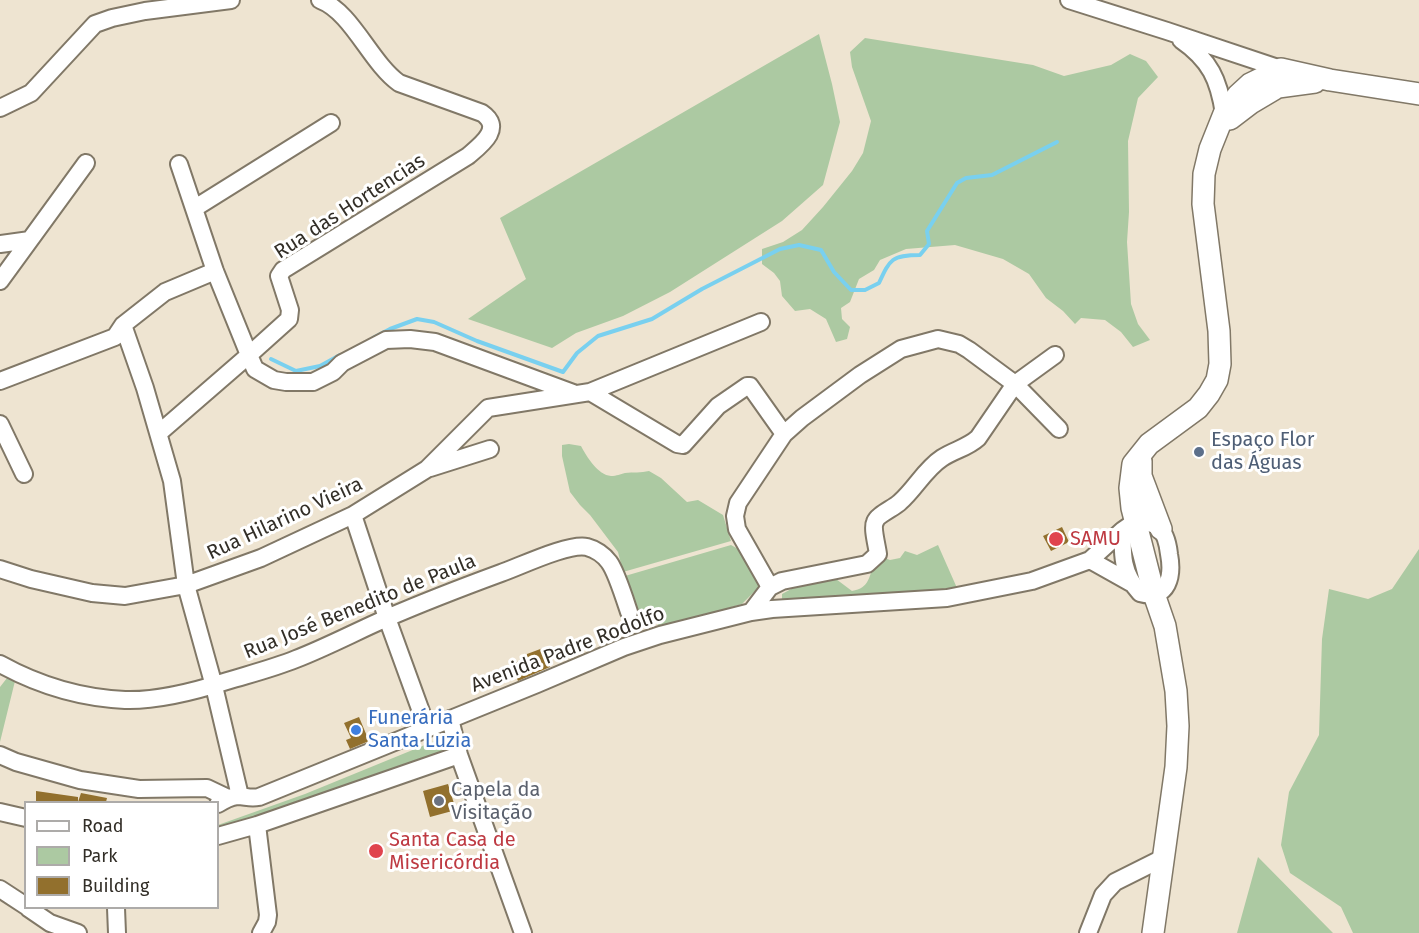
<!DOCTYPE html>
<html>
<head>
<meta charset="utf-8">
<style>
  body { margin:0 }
  #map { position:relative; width:1419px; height:933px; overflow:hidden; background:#eee4d1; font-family:"Fira Sans",sans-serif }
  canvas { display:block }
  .legend { position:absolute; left:24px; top:801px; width:195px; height:108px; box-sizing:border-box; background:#fff; border:2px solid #adaba9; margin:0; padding:8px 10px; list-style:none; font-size:18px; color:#322e27 }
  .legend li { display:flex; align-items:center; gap:12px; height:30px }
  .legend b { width:30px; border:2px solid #adaba9 }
</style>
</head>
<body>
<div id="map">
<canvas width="1419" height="933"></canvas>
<ul class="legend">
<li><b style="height:8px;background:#fff"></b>Road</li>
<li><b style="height:16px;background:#acc9a2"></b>Park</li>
<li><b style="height:16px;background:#92702d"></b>Building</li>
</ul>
</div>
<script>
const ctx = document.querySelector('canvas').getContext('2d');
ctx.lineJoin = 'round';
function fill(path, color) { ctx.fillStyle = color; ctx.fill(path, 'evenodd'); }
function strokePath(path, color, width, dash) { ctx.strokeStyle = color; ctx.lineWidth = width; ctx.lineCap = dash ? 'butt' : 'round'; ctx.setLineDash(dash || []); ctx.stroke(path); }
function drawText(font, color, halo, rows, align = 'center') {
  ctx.font = font + ' "Fira Sans",sans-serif'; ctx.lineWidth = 6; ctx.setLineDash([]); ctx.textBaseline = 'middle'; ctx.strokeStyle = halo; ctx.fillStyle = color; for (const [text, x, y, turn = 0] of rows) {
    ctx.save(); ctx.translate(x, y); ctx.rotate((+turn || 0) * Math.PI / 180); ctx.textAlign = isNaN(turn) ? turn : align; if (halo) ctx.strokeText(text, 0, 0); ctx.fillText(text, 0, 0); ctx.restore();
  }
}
fill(new Path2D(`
  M819,34l13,50 8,38 -17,63 -41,36 -112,71 -47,24 -47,17 -24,15 -84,-29 58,-40 -26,-61z
  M865,38l168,27 31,11 47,-11 19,-11 16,7 12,16 -20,21 -10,43 1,71 -2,30 4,62 7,20 12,16 -17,7 -12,-15 -16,-12 -24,-2 -6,6 -12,-13 -17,-13 -17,-24 -26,-15 -48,-14 -49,4 -26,11 -6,10 -15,9 -9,23 -9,6 1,11 8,8 -3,12 -11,3 -10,-23 -16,-10 -15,2 -13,-15 -2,-15 -6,-8 -12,-9v-15l21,-7 19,-12 21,-23 29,-36 11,-18 8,-32 -19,-54 -2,-15z
  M569,444l12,2c6,11 17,29 30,30 6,0 9,-2 14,-3 8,-1 16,0 24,-2l12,7 26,24 11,-2 25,15 8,26 -108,31 -5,-20 -28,-37 -10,-10 -10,-13 -8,-36v-11z
  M731,545l9,5 18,30 1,7 -17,17 -80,23 -23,-15 -5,-8 -9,-28z
  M938,545l19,43 -161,13h-14v-7l11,-6 43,-9 16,12c18,-3 17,-15 23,-30l7,-4 8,3 10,-2 5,-7 12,4z
  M1419,549v384h-66l-12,-26 -51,-34 -9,-28 8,-53 30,-57 3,-96 7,-50 39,10 24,-10z
  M7,678l8,3 -15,61v-55z
  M437,740l6,4 -2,11 -223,76v-6l87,-31z
  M1258,857l75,76h-96z`), '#acc9a2');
strokePath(new Path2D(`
  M373,338l17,-9 27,-10 17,3 43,19 86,31 14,-19 21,-17 54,-17 50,-30 78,-40 19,-4 22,5 13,22 17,18h14l14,-7c11,-24 13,-28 41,-28l9,-11 -2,-13 30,-48 9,-5 26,-3 65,-33
  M271,359l25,12 24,-5 20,-11`), '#79d0ef', 4);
fill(new Path2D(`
  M1062,527l7,15 -18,9 -8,-15z
  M543,648l7,19 -32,14 -7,-17 16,-6v-4z
  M359,717l10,24 -19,8 -4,-9 5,-2 -7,-15z
  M448,784l8,26 -26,7 -7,-26z
  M36,791l42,6v5l-42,-1z
  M81,793l26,5 -1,4h-28z`), '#92702d');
const minor = new Path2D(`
  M1069,0l98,31 114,38
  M1181,40c29,20 38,40 43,74
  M0,108l31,-15 64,-69 17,-6 33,-7 86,-11
  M179,164l36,107 34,84 6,14 19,11 12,2h27l20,-10 9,-9 44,-23 24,-1 25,3 138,51
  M195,208l136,-85
  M0,244l30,-4
  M0,281l86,-118
  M123,325l22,63 27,93 14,104 28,101 26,110
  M0,381l115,-44 8,-12 42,-33 50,-21
  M590,392l171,-70
  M0,424l24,50
  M159,433l90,-78 40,-36 1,-9 -11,-34 4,-6 185,-114c13,-11 36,-28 14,-43l-83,-30c-29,-21 -47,-71 -79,-83
  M430,468l60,-19
  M353,515l34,103 40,110
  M1136,521c8,1 15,1 22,6 8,6 10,18 11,27 4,21 0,47 -29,39 -18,-20 -18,-38 -17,-63z
  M1090,560l41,23
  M0,569l31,10 61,14 33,3 61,-11 75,-27 92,-43 74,-46 61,-61 102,-16 87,52 6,1 35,-39 29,-20h3l34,48
  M770,587l-33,-58 -2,-13 3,-13 46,-69 18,-16 58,-43 41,-26 37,-10 21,5 10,6 46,34 44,45
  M751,612l19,-25 12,-6 85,-17 11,-10c-1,-8 -6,-26 -3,-32 2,-7 19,-14 25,-20 15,-13 25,-33 42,-44 12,-8 25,-10 36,-20l37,-54 40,-29
  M0,664c38,21 82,34 125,36 33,1 71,-9 102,-19 23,-7 47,-13 69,-22 31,-12 61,-28 91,-41 37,-16 76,-31 114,-45 20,-7 67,-30 86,-26 8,2 17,8 22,15 7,9 16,38 20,50
  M450,719l9,36 64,178
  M0,755l16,7 64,18 59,9 68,-1 21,10
  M218,804c6,-4 12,-7 19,-8 9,0 12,3 22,1l278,-113 87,-37 36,-12 91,-23 21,-3 175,-11 85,-17 58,-21 33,-30
  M0,812l26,6
  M257,825l11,90 -1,7 -6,11
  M218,836l39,-11 202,-70
  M0,889l26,17
  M28,908l22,15 28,10
  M116,908l1,25
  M1088,933l15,-38 12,-13 48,-24`);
const major = new Path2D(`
  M1230,119l21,-16 27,-16 37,-5
  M1141,461v15l20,53
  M1153,933l23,-166 2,-41 -2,-35 -11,-65 -11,-32 -22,-86 -2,-20 3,-24 16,-20 49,-36 11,-14 8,-14 3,-16 -1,-33 -16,-127 1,-30 6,-25 14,-35 14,-19 12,-11 31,-15 49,11 89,14`);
strokePath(minor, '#817867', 20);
strokePath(major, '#817867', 24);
strokePath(minor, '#fff', 16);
strokePath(major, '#fff', 21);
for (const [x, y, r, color] of [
  [1199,452,6,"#5c6f8a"],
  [1056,539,8,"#e0444e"],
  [356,730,6,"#3f7fe0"],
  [439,801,6,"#6b7280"],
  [376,851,8,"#e0444e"]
]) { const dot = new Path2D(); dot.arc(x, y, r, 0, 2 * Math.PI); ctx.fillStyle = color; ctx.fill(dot); strokePath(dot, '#fff', 2); }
drawText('20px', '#322e27', '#fff', [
  ["Rua das Hortencias",350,207,-33],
  ["Rua Hilarino Vieira",285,519,-25],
  ["Rua José Benedito de Paula",360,607,-22],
  ["Avenida Padre Rodolfo",568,650,-21]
]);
drawText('20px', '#4e5e75', '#fff', [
  ["Espaço Flor",1211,440],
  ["das Águas",1211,463]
], 'left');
drawText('20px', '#be3a42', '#fff', [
  ["SAMU",1070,539],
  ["Santa Casa de",389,840],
  ["Misericórdia",389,863]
], 'left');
drawText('20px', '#366cbe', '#fff', [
  ["Funerária",368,718],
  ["Santa Luzia",368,741]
], 'left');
drawText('20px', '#5b616d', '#fff', [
  ["Capela da",451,790],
  ["Visitação",451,813]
], 'left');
</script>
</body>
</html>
